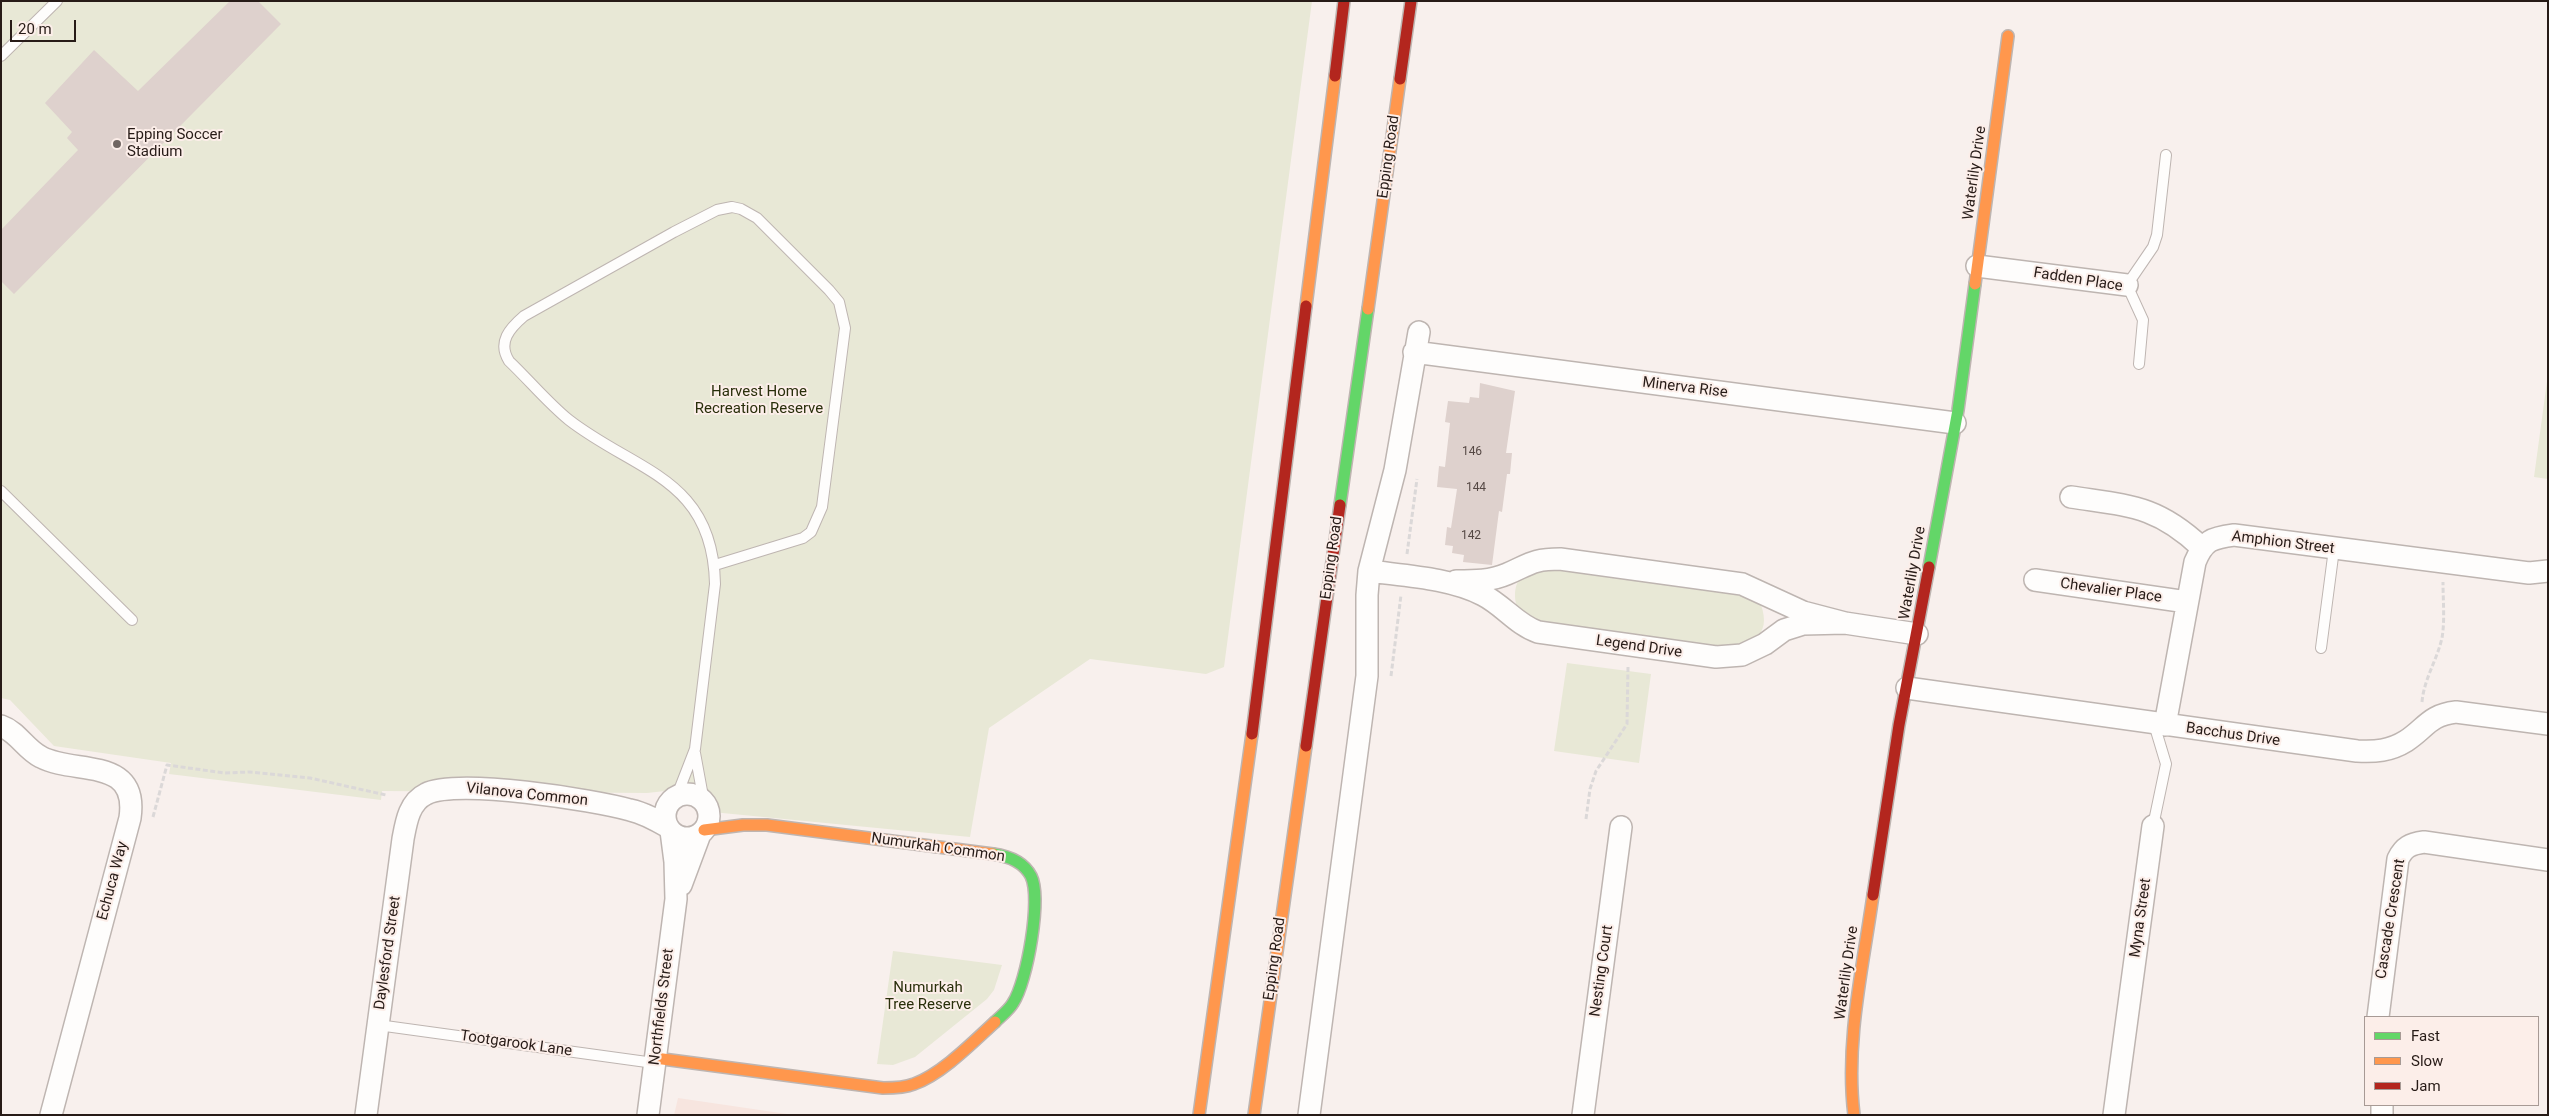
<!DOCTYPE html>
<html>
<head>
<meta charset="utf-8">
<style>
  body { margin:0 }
  #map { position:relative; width:2549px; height:1116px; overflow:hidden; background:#f8f0ed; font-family:Roboto,sans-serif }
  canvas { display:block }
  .frame { position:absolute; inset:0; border:2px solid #271b17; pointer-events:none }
  .legend { position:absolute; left:2364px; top:1016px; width:175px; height:90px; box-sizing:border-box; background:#fceee9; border:1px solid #a79a95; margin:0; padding:6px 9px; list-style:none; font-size:15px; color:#271b17 }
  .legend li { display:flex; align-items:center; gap:10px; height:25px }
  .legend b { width:25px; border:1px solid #a79a95 }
  .scale { position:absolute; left:10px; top:20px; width:66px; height:22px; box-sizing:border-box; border:2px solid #271b17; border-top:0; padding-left:6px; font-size:15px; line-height:18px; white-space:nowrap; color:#271b17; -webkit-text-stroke:4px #fceee9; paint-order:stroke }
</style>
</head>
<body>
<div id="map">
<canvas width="2549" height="1116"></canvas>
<div class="frame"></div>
<ul class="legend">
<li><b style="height:6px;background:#63d668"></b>Fast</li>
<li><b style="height:6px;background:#ff974d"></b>Slow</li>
<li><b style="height:6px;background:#b3261e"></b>Jam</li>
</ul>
<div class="scale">20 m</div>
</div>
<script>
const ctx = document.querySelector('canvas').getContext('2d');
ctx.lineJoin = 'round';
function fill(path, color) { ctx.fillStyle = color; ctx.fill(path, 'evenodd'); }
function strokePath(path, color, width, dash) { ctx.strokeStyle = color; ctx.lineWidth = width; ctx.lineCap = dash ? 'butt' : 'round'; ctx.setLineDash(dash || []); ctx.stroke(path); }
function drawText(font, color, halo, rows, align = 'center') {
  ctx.font = font + ' Roboto,sans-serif'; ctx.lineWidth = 4; ctx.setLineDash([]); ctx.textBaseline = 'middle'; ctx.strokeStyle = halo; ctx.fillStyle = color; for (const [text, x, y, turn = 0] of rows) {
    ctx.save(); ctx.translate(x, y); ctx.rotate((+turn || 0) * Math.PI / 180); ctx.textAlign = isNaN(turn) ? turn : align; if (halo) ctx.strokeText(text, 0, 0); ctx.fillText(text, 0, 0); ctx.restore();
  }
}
fill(new Path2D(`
  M678,1098l116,17h-120z`), '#f7e5df');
fill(new Path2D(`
  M1,1h1311l-88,666 -18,7 -116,-15 -101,69 -19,109 -258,-25 -9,-16 -38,-5 -18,2 -265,-2 -1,9 -212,-26 2,-11 -117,-17 -44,-46 -9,-2z
  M2548,374v105l-14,-2z
  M1551,566l183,25 18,6 9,8c11,31 -10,40 -37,43l-178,-22c-7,-4 -20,-8 -25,-13 -9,-10 -8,-32 4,-40 6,-4 19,-5 26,-7z
  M1567,663l84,11 -12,89 -85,-12z
  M893,951l109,14 -8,25 -7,9 -72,58 -22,8 -16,-1z`), '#e8e8d6');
fill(new Path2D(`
  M230,1h28l23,23 -267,270 -13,-13v-51l77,-80 -11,-12 5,-6 -27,-29 49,-53 44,41z
  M1480,383l35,8 -9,62h6l-2,21h-3l-5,38 -3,-1 -7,54 -29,-3 1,-7 -12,-2 1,-7 -8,-1 2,-18 4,1 6,-39 -20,-2 2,-21 6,1 5,-44 -5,-1 3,-21 21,2 1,-6 9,1z`), '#ded1cd');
const lane = new Path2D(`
  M1,56l56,-55
  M2139,364l4,-44 -16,-35 26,-38 4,-12 9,-80
  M1,491l131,129
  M2321,648l13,-99
  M695,753l9,49
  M676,798l19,-49 20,-165c-2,-106 -79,-112 -146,-164 -21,-17 -40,-40 -60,-59 -12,-19 1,-33 15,-45l150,-84 43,-22 15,-3 9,2 16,9 72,72 10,12 6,26 -23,179 -11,25 -8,6 -88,27
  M2153,826l13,-62 -12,-40
  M378,1025l276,38`);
const street = new Path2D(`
  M1977,266l150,19
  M1414,352l541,71
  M2071,497c58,9 85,8 130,50
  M1369,571c37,5 81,7 114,24 20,10 34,30 55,37l178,25 26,-2 23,-11 19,-14 19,-6 42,-1
  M2035,580l152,22
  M1456,581c18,0 35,0 51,-7 23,-10 26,-15 53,-15l182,25 61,28 42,11 72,11
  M1907,688l450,63c18,1 33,0 49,-10 20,-13 23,-26 50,-29l92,12
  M2165,725l30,-163c9,-22 17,-24 39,-27l295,38 19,-2
  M1,726c17,6 24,23 40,31 34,18 98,-1 89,61l-79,297
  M665 816a22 22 0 1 1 44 0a22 22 0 1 1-44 0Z
  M681,885l19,-51
  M2378,1017l20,-158c6,-12 12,-15 26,-17l124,18
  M366,1115l37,-276c3,-16 6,-37 23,-45 31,-16 168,6 204,16 14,3 26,10 38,17
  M648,1115l28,-216 -1,-37 -4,-31
  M1309,1115l58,-439v-81l2,-24 26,-101 24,-138
  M1583,1115l38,-288
  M2114,1115l39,-289
  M2382,1115v-10`);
const fast = new Path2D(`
  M1340,505l28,-196
  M1929,567l29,-157 17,-126
  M993,854c15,2 30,7 38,22 11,22 -4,106 -18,127 -4,7 -12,13 -18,19`);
const slow = new Path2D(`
  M1975,284l33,-248
  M1306,306l29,-230
  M1368,309l32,-230
  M704,830l39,-5h24l226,29
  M655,1058l228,30c10,0 21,0 31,-4 28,-10 59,-42 81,-62
  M1199,1115l53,-381
  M1254,1115l52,-369
  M1854,1115c-9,-73 9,-148 19,-220`);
const jam = new Path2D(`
  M1335,76l9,-75
  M1400,79l11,-78
  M1252,734l54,-428
  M1306,746l34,-241
  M1873,895l26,-170 30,-158`);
strokePath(lane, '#beb5b1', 12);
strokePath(street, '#beb5b1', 24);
strokePath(fast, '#beb5b1', 14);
strokePath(slow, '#beb5b1', 14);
strokePath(jam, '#beb5b1', 14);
strokePath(new Path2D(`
  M1407,554l10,-75
  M1391,676l10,-81
  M2422,702c2,-23 15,-42 20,-64 3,-18 1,-37 1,-56
  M153,817l14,-52 58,8 24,-1 61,6 76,17
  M1586,819l4,-30 6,-18 31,-47 1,-57`), '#dbd8d8', 3, [5, 2.5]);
strokePath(lane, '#fefdfc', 10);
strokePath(street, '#fefdfc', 21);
strokePath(fast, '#63d668', 11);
strokePath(slow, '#ff974d', 11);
strokePath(jam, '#b3261e', 11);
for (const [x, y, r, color] of [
  [117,144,5,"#706662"]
]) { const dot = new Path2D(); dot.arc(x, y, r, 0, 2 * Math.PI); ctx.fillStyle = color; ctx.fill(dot); strokePath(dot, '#fceee9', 2); }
drawText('12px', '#554844', null, [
  ["146",1472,452],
  ["144",1476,488],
  ["142",1471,536]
]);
drawText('15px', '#271b17', '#fceee9', [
  ["Epping Soccer",127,135],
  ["Stadium",127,152]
], 'left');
drawText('15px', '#271b17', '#fceee9', [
  ["Epping Road",1389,157,-82],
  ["Waterlily Drive",1975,173,-82],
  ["Fadden Place",2078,280,9],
  ["Minerva Rise",1685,388,7],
  ["Amphion Street",2283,543,7],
  ["Epping Road",1332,558,-82],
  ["Waterlily Drive",1913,573,-80],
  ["Chevalier Place",2111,591,8],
  ["Legend Drive",1639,647,8],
  ["Bacchus Drive",2233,735,8],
  ["Vilanova Common",527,795,6],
  ["Numurkah Common",938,848,8],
  ["Echuca Way",113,881,-75],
  ["Myna Street",2141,918,-82],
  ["Cascade Crescent",2391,919,-81],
  ["Daylesford Street",388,953,-82],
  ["Epping Road",1275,959,-82],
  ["Nesting Court",1602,971,-82],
  ["Waterlily Drive",1847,973,-82],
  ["Northfields Street",662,1007,-83],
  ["Tootgarook Lane",516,1044,8]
]);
drawText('15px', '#292f0b', '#fceee9', [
  ["Harvest Home",759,392],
  ["Recreation Reserve",759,409],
  ["Numurkah",928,988],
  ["Tree Reserve",928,1005]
]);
</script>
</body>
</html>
